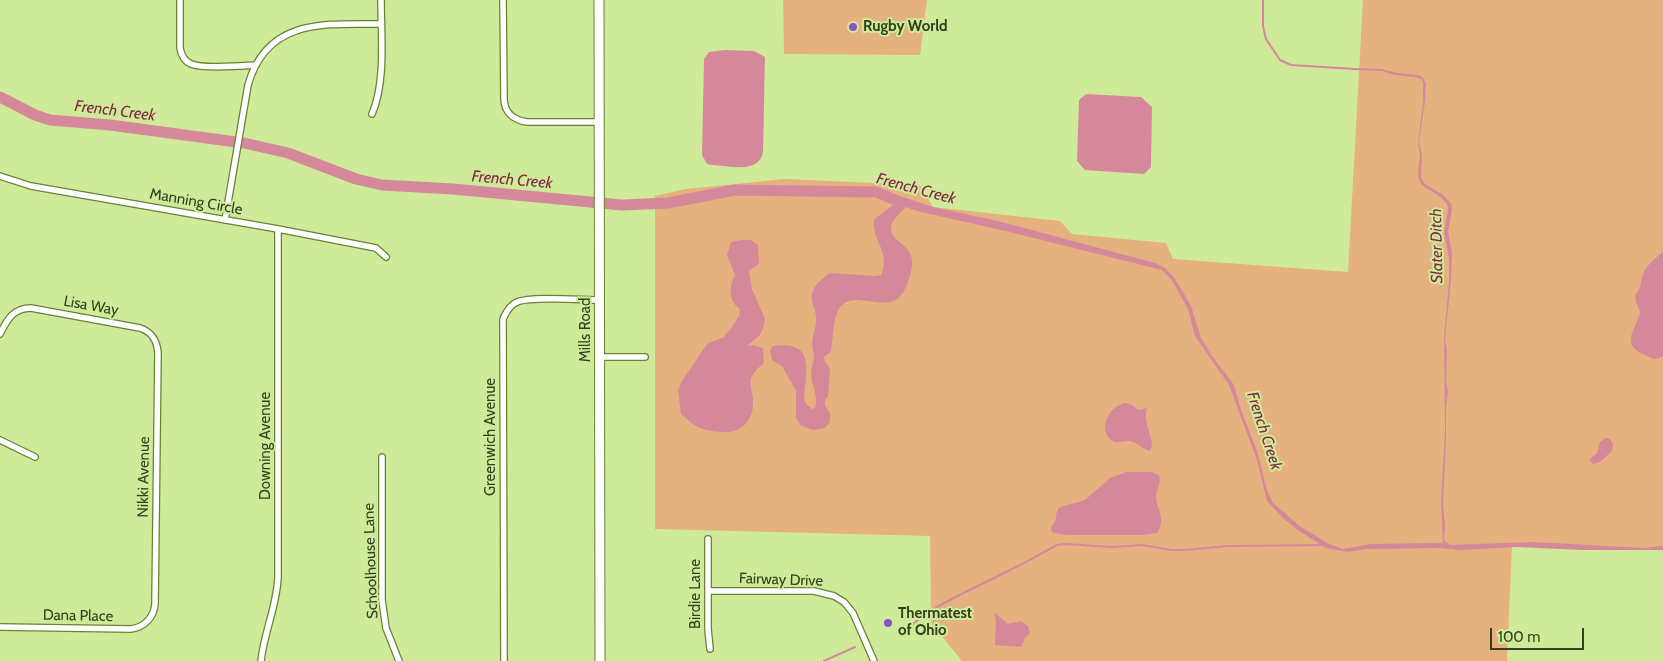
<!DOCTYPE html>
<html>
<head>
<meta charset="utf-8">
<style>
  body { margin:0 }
  #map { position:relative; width:1663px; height:661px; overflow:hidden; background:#cfeb9a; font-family:Cabin,sans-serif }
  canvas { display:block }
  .scale { position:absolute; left:1490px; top:628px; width:94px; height:22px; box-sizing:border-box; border:2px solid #343f1e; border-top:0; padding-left:6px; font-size:15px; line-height:18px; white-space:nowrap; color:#343f1e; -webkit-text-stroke:4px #cfeb9a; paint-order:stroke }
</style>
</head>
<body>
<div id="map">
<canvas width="1663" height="661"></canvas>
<div class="scale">100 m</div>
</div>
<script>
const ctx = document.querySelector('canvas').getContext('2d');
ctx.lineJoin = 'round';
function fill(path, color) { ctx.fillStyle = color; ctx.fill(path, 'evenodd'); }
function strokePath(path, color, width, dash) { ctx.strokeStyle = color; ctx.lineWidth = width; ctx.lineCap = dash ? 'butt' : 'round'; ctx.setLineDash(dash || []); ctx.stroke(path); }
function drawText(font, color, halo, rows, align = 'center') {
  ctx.font = font + ' Cabin,sans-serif'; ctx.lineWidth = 4; ctx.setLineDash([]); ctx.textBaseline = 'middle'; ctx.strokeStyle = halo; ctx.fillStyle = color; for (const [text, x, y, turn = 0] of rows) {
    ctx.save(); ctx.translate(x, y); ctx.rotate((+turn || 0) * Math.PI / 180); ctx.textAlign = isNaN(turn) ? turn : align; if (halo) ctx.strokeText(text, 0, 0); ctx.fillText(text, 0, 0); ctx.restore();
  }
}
fill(new Path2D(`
  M783,0h144l-7,55 -136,-1z
  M1363,0h300v550l-151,-4 -5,115h-545l-31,-38 -1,-87 -275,-7v-333l31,-7 99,-10 135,6 13,22 127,14 12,13 94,9 7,16 175,13z`), '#e5b17f');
fill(new Path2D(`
  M725,50l29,1 11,6 -2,95c-4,22 -33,14 -51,13l-5,-1 -5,-9 2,-96 5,-7z
  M1353,68l29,1 16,4 21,2 5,4 2,5 -1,17 -6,41 3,13 -1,23 4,6 18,11 8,8 1,7 -4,21 4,22 -1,27 -6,60 2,11 -1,31 2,8 -2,21v30l-3,63 2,22 -1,14 6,5 84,-3 109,6 20,-2v4h-81l-66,-3 -55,3 -21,-2 -73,1 -20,3 -21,-4 -27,-17 -16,-13 -16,-17 -10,-41 -28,-75 -34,-49 -7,-27 -17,-30 -9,-9 -152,-38 -93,-21 -11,-4c-36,32 3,31 6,52 1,5 -1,14 -3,19 -12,48 -51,7 -69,29 -7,10 -7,33 -9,45l-7,5 1,5 5,6 -2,29 -3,3v5l5,9v8l-5,6 -12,2 -13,-5 -4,-8v-26l-14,-25 -10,-6 -2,-9 3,-5c43,-6 33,25 31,53l2,5 6,5 3,-1c4,-12 -4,-23 -4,-35 0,-5 2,-10 3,-15 0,-4 -2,-10 -2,-15 1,-8 4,-16 4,-23 1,-10 -6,-17 -4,-27 3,-9 11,-15 18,-20l45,3 6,-1c10,-24 -9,-33 -7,-55l21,-17 -16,-7 3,-6 51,17 65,14 157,42 10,5 7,7 8,12 11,19 10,32 11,18 22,29 7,25 16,41 10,39 6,13 28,24 28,17 14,5 28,-5 71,-1 1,-2 -2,-38 4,-73 -1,-92 5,-57v-22l-5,-28 4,-21 -1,-6 -5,-6 -20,-13 -3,-5 -1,-7 2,-18 -2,-11 5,-43v-18l-2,-4 -7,-2 -19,-2 -13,-4 -30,-1z
  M1086,94l55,3 11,10 -1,60 -7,7 -59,-4 -8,-9 2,-61z
  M742,240h9l7,5 1,19 -10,7 3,18 13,30 -2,9 -3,7 -13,11 7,-1 9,3 1,15c-5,4 -10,9 -13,15 -2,7 2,15 2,23 1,19 -12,33 -30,31 -20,-1 -27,-4 -42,-18l-3,-24 4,-9 25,-37 17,-7 8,-10 7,-11 1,-7c-12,-8 -11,-23 -5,-34l-8,-20 4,-13z
  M1663,252v104c-8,5 -11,3 -18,-1 -26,-11 -9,-25 -5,-43l-4,-10 -1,-7c6,-6 5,-10 7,-18 3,-11 13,-19 21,-25z
  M1126,403l6,2 6,5 9,-2c-5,17 10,33 3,43 -7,-1 -13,-10 -21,-10 -7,0 -14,4 -19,-2 -12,-12 0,-34 16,-36z
  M1605,438c7,0 9,6 7,13l-12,11 -7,2 -4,-4 8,-7 3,-11z
  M1126,472h26l7,3c3,9 -4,15 -3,23 2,14 10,22 1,35l-14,2h-77l-12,-2 -3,-2c0,-6 2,-5 4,-10 2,-5 0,-9 5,-14l25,-7 25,-22z
  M995,613l13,11 13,-3 7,5 2,7 -5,5 -4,9 -26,-2 1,-21z`), '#d6889b');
strokePath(new Path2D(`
  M1263,0v26l3,13 14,21 11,5 64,4
  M904,632c29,-28 66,-41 102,-60 18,-8 34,-18 51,-27l8,-1 48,3 29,-2 29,5h14l43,-4 96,-1
  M824,661l31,-14`), '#d6889b', 2);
strokePath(new Path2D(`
  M0,97l35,18 15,5 60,5 134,18 44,10 68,26 26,6 71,4 169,16 46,-2 67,-13 141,2 17,7`), '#d6889b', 11);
const street = new Path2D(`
  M180,0v48c1,6 4,13 11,16 11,5 51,2 65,1
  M503,0l1,98c0,14 9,22 23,24h72
  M372,114c14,-32 9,-79 9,-114
  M0,176l31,10 247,43 98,19 10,9
  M225,220l23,-135c19,-67 77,-61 133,-61
  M0,334c7,-14 13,-26 31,-26l109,20c12,4 17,12 18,25l-3,251c-1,13 -10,23 -24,25l-131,-2
  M599,357h46
  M0,440l35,17
  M382,457v143l4,28 13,33
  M708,539v90l2,20
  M708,591h106l20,5 10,6 9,11 21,48
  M261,661c3,-29 16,-55 17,-84v-348
  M504,661l-1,-342c3,-7 7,-14 14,-17 14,-6 65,-2 82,-2`);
const secondary = new Path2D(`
  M599,0l1,661`);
strokePath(street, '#6a8233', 8);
strokePath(secondary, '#6a8233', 11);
strokePath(street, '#fff', 5.5);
strokePath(secondary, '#fff', 9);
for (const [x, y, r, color] of [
  [853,27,5,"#8d52c9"],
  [888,623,5,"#8d52c9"]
]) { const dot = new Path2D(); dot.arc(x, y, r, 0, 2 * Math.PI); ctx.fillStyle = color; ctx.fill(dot); strokePath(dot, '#cfeb9a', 2); }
drawText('bold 15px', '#343f1e', '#cfeb9a', [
  ["Rugby World",863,27],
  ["Thermatest",898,614],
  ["of Ohio",898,631]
], 'left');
drawText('15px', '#343f1e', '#cfeb9a', [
  ["Manning Circle",196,202,10],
  ["Lisa Way",91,306,10],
  ["Mills Road",586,330,-90],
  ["Greenwich Avenue",491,437,-90],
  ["Downing Avenue",266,446,-90],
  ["Nikki Avenue",144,477,-89],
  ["Schoolhouse Lane",371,561,-92],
  ["Fairway Drive",781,580,2],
  ["Birdie Lane",696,594,-90],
  ["Dana Place",78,616,1]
]);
drawText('italic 16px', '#822745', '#cfeb9a', [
  ["French Creek",115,111,7],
  ["French Creek",512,180,5],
  ["French Creek",916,189,15],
  ["Slater Ditch",1437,246,-91],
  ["French Creek",1264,431,72]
]);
</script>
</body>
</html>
